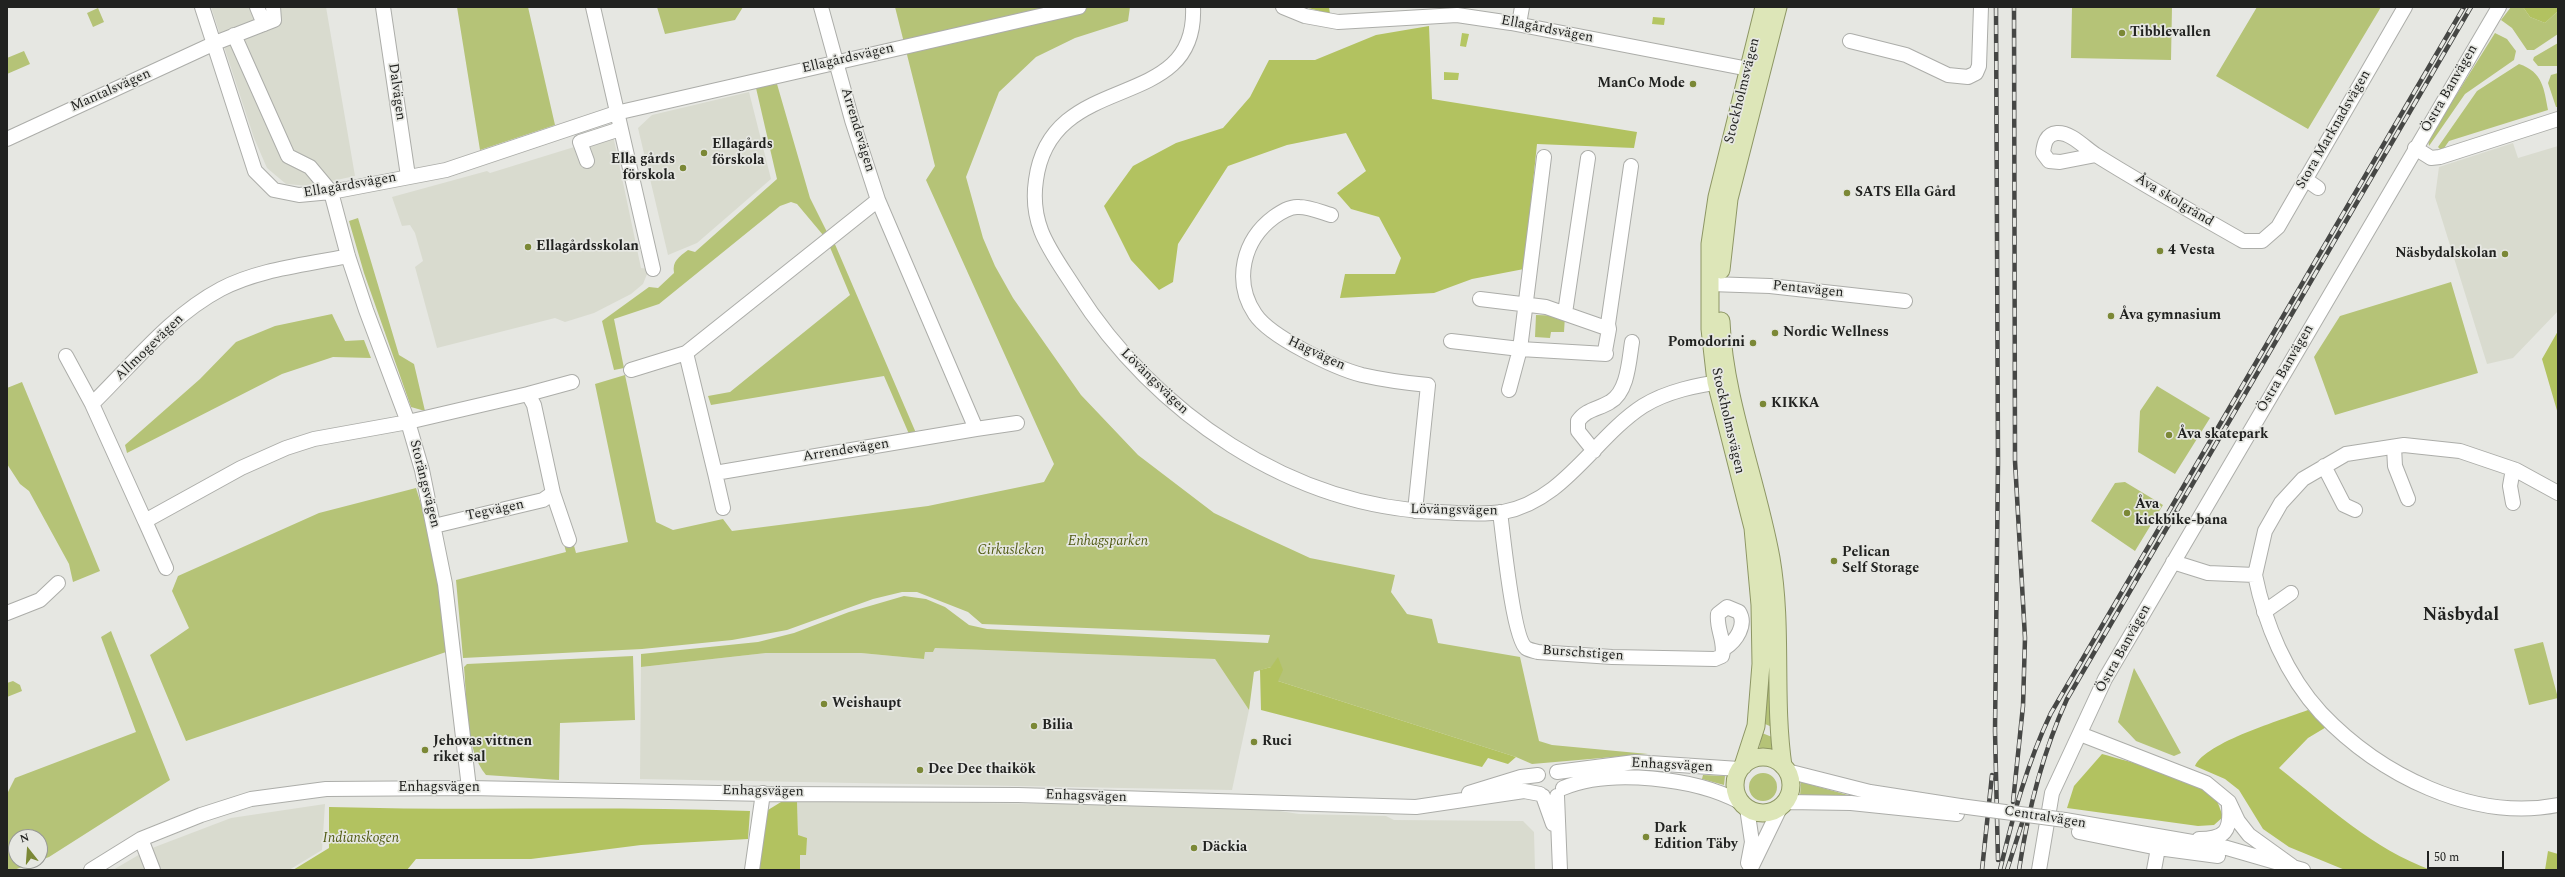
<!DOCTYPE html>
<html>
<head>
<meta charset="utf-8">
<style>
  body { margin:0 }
  #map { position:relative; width:2565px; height:877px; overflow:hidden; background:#e6e7e2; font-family:Spectral,serif }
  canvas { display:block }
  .frame { position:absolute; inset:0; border:8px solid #212220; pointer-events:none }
  .north { position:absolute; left:8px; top:829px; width:40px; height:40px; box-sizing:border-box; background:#e6e7e2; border:1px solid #979894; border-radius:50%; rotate:343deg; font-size:11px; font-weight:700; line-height:16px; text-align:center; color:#212220 }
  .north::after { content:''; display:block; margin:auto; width:14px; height:18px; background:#7b8836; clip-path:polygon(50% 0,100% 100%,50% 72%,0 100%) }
  .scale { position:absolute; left:2427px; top:851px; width:77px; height:18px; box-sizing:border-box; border:2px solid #212220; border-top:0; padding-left:5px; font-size:12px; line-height:14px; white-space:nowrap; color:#212220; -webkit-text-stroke:3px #e6e7e2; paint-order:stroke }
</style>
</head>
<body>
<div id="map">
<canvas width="2565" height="877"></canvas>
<div class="frame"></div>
<div class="north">N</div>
<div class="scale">50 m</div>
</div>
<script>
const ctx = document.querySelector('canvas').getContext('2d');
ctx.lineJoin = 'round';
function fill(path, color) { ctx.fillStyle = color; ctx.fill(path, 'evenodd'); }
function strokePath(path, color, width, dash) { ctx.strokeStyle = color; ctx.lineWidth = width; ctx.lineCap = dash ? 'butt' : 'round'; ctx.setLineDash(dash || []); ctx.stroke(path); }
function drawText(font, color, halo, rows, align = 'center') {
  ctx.font = font + ' Spectral,serif'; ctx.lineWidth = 3.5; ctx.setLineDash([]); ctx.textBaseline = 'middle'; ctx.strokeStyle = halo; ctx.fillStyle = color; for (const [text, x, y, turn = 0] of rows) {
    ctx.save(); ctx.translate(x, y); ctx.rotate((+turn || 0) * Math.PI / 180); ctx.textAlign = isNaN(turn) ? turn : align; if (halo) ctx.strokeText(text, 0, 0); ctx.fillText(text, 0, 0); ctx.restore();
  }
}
fill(new Path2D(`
  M211,7h115l29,169 -46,10 -23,-2 -19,-16 -13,-30z
  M749,92l22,87 -74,64 -29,12 -30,-127 14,-13z
  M613,135l28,133 8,1 -6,15 -12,10 -37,19 -29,9 -10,-4 -118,30 -22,-81 8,-6 -8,-28 -5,-8 -8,1 -10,-29 95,-26 3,2z
  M2513,143l5,15 40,-12v165l-45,47 -26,6 -52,-167 4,-30z
  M935,648l280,11 34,51 -17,80 -592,-11 1,-112 125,-14h95l63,6 1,-7h8z
  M797,801l450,5 52,8 87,2 8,4 129,1 11,11 1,38h-735v-15h6l-8,-20z
  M325,804l-3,46 -33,20h-176l34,-20 84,-32z`), '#d9dbcf');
fill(new Path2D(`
  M457,7h71l27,118 -75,25z
  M657,7h86l-8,13 -70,14z
  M895,7h235l-2,14 -53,17 -39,19 -37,35 -33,85 17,61 12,28 18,32 68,97 57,60 76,58 46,22 50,23 85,17 -4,17 16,22 25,5 6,24 82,14 19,84 13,4 96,9 -116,10 -16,-7 -238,-76 -7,-14 -17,5 -5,38 -34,-51 -280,-11 -2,4h-8l-1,7 -63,-6h-95l-125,14v-13l117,-12 36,-9 55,-21 55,-16 22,3 19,8 24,18 18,4 281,14 2,-8 -288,-11 -14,-12 -51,-20h-15l-29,7 -86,31 -55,10 -90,9 -179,9 -7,-78 110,-28 -2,-8 9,-2 3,11 52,-11 -33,-158 30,-9 31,147 17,8 50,-11 9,12 196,-25 116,-24 10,-18 -128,-284 9,-14z
  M2072,7h100l-1,53 -100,-2z
  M2257,7h124l-73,122 -92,-53z
  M2511,7h12l7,10 15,6 13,-12v23l-24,16h-7l-15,-22 -11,-8z
  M98,8l6,14 -11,5 -6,-14z
  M2495,33l12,6 9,12 -2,9 -49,34 -36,52 -1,-6z
  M2558,43v23h-20l-5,-6 1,-3z
  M24,51l6,13 -23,10v-16z
  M2519,64c24,8 25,25 29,46l-99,31 -7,10 -4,-4 39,-56z
  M2558,73v34h-2l-8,-24 3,-8z
  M777,84l33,114 17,34 -4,3 -26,-31 -6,-2 -11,4 -121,98 -45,15 10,49 -10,2 -12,-49 47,-34 9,1 16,-15c-2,-12 5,-16 14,-23l7,2 82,-73 -21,-91z
  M358,218l41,137 15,9 11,47 -14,-4 -47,-134 -15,-52z
  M834,242l82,191 -7,1 -25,-58 -173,29 -3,-9 22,-4 120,-97 -21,-50z
  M2451,282l27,91 -143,42 -21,-58 26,-41z
  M332,314l13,27 19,-1 7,18 -38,-1 -51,17 -155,79 -2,-8 75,-66 36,-37 39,-16z
  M1536,315l29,1 -1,16h-13l-1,6 -15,-1z
  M22,382l78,189 -27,11 -4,-18 -40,-73 -9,-7 -13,-20v-76z
  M2157,386l53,32 -35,56 -37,-22 2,-41z
  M2125,482l38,23 -28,46 -44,-30 24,-38z
  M416,488l16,51 9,57 5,56 -260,89 -36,-86 39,-27 -17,-37 6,-15 141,-63z
  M111,631l59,149 -121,77 -35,13h-7v-76l8,-16 121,-46 -35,-95zM16,837h24v24h-24z
  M1769,640l3,87 -7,-3z
  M2543,642l15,56 -29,7 -15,-56z
  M633,656l2,64 -75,3 -1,57 -73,-5c-21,-25 -19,-76 -22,-108l3,-3z
  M2134,668l47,85 -7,3 -38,-15 -18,-19z
  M13,681l7,4 2,6 -15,6v-14z
  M1762,733l10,4v12h-13z
  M1749 787a14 14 0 1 1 28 0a14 14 0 1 1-28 0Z
  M1703,775l22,1 -1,9 -22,-6z
  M1801,782l47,13 -48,1z`), '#b5c377');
fill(new Path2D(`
  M1305,7h24l1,7z
  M2523,7h35v4l-13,12 -15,-6z
  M1429,26l3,73 205,33 -3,16 -97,-4 -13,125 -52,10 -38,14 -94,5 5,-24h50l6,-16 -22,-41 -28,-8 -14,-16 29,-22 -20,-38 -59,12 -59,21 -50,78 -5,38 -14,8 -28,-30 -27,-54 29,-40 43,-23 47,-15 27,-31 19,-37h46l61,-25z
  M2558,331v83l-16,-55z
  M1278,657l5,13 -5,11 238,76 -8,7 -20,-6 -6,9 -221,-57 -1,-40 11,-3z
  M2308,710l20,16 -20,12 -29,30c47,37 94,81 152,102h-86l-56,-23 -26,-18 -24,-39 -14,-11 -30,-13c11,-24 87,-46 113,-56z
  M2102,754c28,8 97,25 114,46 3,4 5,12 7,17l-9,8 -16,1 -131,-18 7,-22z
  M797,801l1,34 9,3 -1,17h-6v15h-43l11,-60 13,-8z
  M329,807c140,4 281,-1 421,4l-2,28 -107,6 -110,14h-115l-9,11h-114l36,-22z
  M2548,851l10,3v16h-13z`), '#b2c260');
fill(new Path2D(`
  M1653,17l12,1 -1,7 -12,-1z
  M1462,33l7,1 -3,13 -6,-1z
  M1444,72l15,1 -1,7h-14z`), '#b5c663');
const minor = new Path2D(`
  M202,7l53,164 19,19 25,5 32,-3 115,-22 170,-57 463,-106
  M257,7l7,17
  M383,7l25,169
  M593,7l60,262
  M821,7l31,113 26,80 -192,153 29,120 261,-44 -98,-229
  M1193,7c5,109 -142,60 -157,173 -7,47 16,72 40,110 78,123 215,217 363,222 21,1 43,3 64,0 61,-11 92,-75 140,-106 24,-15 55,-21 82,-25
  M1283,7l22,9 33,6 119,-7 54,8 248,48
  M1519,24l3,-17
  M234,35l54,121 22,11 21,25 17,64 18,54 42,112 14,48 23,114 24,204
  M1850,41l56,14 42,20 20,2 8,-4 3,-7 2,-59
  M7,139l208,-96 59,-23 -1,-13
  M2415,148l16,10 9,-1 118,-38
  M2096,155l-36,7 -11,-1 -6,-8c1,-9 3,-19 14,-20 14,-1 28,15 39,22 48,30 98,58 147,86h19l16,-14 127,-220
  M587,161l-7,-19 40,-13
  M2305,179l13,9
  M1331,215c-10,-3 -22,-8 -32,-8 -9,-1 -18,5 -25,10 -31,23 -41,64 -19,97 15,23 80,54 107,61 22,5 44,8 66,10l-13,126
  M348,256c-42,9 -89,13 -127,33 -51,27 -88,75 -129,115l53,117 96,-53 45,-20 28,-9 94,-17 120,-28 6,11 19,88 -10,7 -109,26
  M1710,284l60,2 135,15
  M1480,299l66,8 63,22 -1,-5 23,-158
  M1565,313l23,-155
  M1451,341l69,8 86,5 -1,-3 4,-22
  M66,356l26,48
  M631,370l55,-17
  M1509,390l11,-41 24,-192
  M528,394l44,-12
  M976,429l41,-6
  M2394,447l1,19 13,33
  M1594,451l-16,-20v-10c8,-12 21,-12 32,-19 18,-10 19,-42 22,-60
  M2324,466l20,39 11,5
  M715,473l8,35
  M553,493l16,47
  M2513,503l-3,-17 3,-17
  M1500,512c3,22 13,126 26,136 3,2 8,3 12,4l74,5 103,2 7,-3c4,-14 -6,-27 -4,-42l9,-7 12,5c8,13 -3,29 -14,36
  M145,521l21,47
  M2173,562l35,11 47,2c10,49 31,100 66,138 58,61 151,109 237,92
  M2255,575l10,-44 16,-28 22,-24 43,-25 58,-9 56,6 56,19 42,23
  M2264,612l27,-19
  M7,613l33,-13 18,-17
  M2080,734l126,49 23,19 9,19 11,14 43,31
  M1787,771l83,21 90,14
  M1557,772l78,-10 104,7
  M1563,788c47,-20 132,-10 177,14
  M1469,793l52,-16 17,-2
  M1543,796l10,28
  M1557,796l3,74
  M1787,802l64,1 106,11
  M1747,808l5,34 -4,21
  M2065,820l162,28 76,22
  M2079,832l79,16 60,8
  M141,839l12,31
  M2199,839c26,0 32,-8 30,-33
  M91,870l50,-31 60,-24 50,-16 75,-10 143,-1 299,6 250,1 398,12 108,-16 16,3
  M752,870l11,-77
  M1750,870l31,-64
  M2039,870l13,-77 53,-114 394,-672
  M2154,870l4,-22`);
const major = new Path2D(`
  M1721,270l8,-71 49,-192
  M1721,321c3,79 36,159 50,237 12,70 2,139 12,208
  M1735 785a28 28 0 1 1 56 0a28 28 0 1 1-56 0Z
  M1743,766l13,-40 5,-62 -1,-59 -7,-77 -37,-146 -6,-53v-85l7,-47 47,-190`);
strokePath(minor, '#acada9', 16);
strokePath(major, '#8d9664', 19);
strokePath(minor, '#fff', 14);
strokePath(major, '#dde6b8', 17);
const rail = new Path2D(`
  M1996,7l2,455 -3,269 3,129
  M2013,802l10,-96 2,-68 -10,-177 -1,-454
  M1982,870l10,-95
  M2000,870c13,-54 27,-107 51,-157l413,-706
  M2007,870l17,-53
  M2019,870c9,-60 23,-116 48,-171l404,-692`);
strokePath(rail, '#464745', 4.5);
strokePath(rail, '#e6e7e2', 3, [9]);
const minorBridge = new Path2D(`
  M1960,806l105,14`);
strokePath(minorBridge, '#acada9', 16, []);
strokePath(minorBridge, '#fff', 14);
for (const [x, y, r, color] of [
  [2122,33,4,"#7b8836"],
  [1693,84,4,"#7b8836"],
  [704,153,4,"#7b8836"],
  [683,168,4,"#7b8836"],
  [1847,193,4,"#7b8836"],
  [528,247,4,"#7b8836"],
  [2160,251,4,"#7b8836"],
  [2505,254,4,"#7b8836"],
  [2111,316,4,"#7b8836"],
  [1775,333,4,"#7b8836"],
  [1753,343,4,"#7b8836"],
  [1763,404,4,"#7b8836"],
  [2169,435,4,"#7b8836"],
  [2127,513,4,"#7b8836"],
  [1834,561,4,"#7b8836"],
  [824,704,4,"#7b8836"],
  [1034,726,4,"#7b8836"],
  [1254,742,4,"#7b8836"],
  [425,750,4,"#7b8836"],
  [920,770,4,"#7b8836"],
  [1646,837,4,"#7b8836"],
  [1194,848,4,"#7b8836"]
]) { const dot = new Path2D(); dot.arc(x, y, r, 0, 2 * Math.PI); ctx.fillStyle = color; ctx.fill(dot); strokePath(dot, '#e6e7e2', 1.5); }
drawText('14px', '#212220', '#e6e7e2', [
  ["Ellagårdsvägen",1547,30,11],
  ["Ellagårdsvägen",848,59,-13],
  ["Östra Banvägen",2450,89,-60],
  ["Mantalsvägen",111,91,-24],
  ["Stockholmsvägen",1743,91,-76],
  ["Dalvägen",396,92,82],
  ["Arrendevägen",857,130,73],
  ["Stora Marknadsvägen",2334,130,-60],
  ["Ellagårdsvägen",350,186,-10],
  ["Åva skolgränd",2174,201,31],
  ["Pentavägen",1808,290,6],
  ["Allmogevägen",150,348,-44],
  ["Hagvägen",1316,354,25],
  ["Östra Banvägen",2286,369,-60],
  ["Lövängsvägen",1154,382,44],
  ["Stockholmsvägen",1727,421,77],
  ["Arrendevägen",846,451,-9],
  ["Storängsvägen",424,484,76],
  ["Tegvägen",495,511,-12],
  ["Lövängsvägen",1454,511,1],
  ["Östra Banvägen",2124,649,-61],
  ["Burschstigen",1583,654,4],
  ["Enhagsvägen",1672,766,3],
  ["Enhagsvägen",439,788],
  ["Enhagsvägen",763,792,1],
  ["Enhagsvägen",1086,797,2],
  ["Centralvägen",2045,818,9]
]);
drawText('bold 14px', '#212220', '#e6e7e2', [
  ["Tibblevallen",2130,33],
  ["ManCo Mode",1685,84,"right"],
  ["Ellagårds",712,145],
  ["förskola",712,161],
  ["Ella gårds",675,160,"right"],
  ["förskola",675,176,"right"],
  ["SATS Ella Gård",1855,193],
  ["Ellagårdsskolan",536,247],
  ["4 Vesta",2168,251],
  ["Näsbydalskolan",2497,254,"right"],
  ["Åva gymnasium",2119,316],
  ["Nordic Wellness",1783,333],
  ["Pomodorini",1745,343,"right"],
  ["KIKKA",1771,404],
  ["Åva skatepark",2177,435],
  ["Åva",2135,505],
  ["kickbike-bana",2135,521],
  ["Pelican",1842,553],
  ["Self Storage",1842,569],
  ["Weishaupt",832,704],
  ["Bilia",1042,726],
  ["Jehovas vittnen",433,742],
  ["riket sal",433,758],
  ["Ruci",1262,742],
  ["Dee Dee thaikök",928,770],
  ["Dark",1654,829],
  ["Edition Täby",1654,845],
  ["Däckia",1202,848]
], 'left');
drawText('italic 14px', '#515b13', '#e6e7e2', [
  ["Enhagsparken",1108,542],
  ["Cirkusleken",1011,551],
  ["Indianskogen",361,839]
]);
drawText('bold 18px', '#212220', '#e6e7e2', [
  ["Näsbydal",2461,616]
]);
</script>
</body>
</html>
